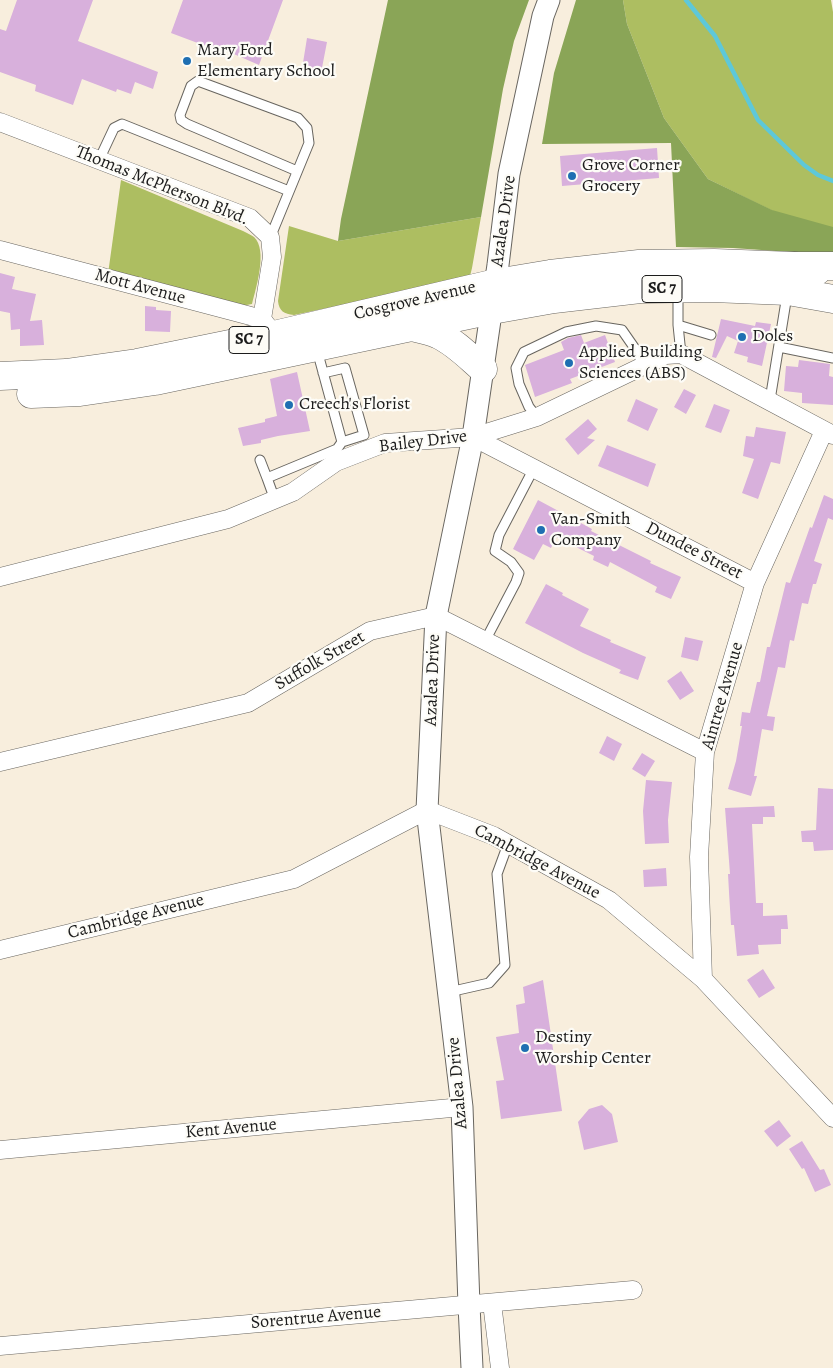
<!DOCTYPE html>
<html>
<head>
<meta charset="utf-8">
<style>
  body { margin:0 }
  canvas { display:block; background:#f8eedd }
</style>
</head>
<body>
<canvas width="833" height="1368"></canvas>
<script>
const ctx = document.querySelector('canvas').getContext('2d');
ctx.lineJoin = 'round';
function fill(path, color) { ctx.fillStyle = color; ctx.fill(path, 'evenodd'); }
function strokePath(path, color, width, dash) { ctx.strokeStyle = color; ctx.lineWidth = width; ctx.lineCap = dash ? 'butt' : 'round'; ctx.setLineDash(dash || []); ctx.stroke(path); }
function drawText(font, color, halo, rows, align = 'center') {
  ctx.font = font + ' Alegreya,serif'; ctx.lineWidth = 4.5; ctx.setLineDash([]); ctx.textBaseline = 'middle'; ctx.strokeStyle = halo; ctx.fillStyle = color; for (const [text, x, y, turn = 0] of rows) {
    ctx.save(); ctx.translate(x, y); ctx.rotate((+turn || 0) * Math.PI / 180); ctx.textAlign = isNaN(turn) ? turn : align; if (halo) ctx.strokeText(text, 0, 0); ctx.fillText(text, 0, 0); ctx.restore();
  }
}
fill(new Path2D(`
  M623,0h208l2,12v216l-58,-16 -67,-33 -44,-61 -37,-94z
  M121,180l122,51c4,2 8,4 11,6 14,13 2,51 -2,67l-11,2 -133,-32z
  M481,217l-9,51 -2,8 -5,3 -171,36c-10,-1 -15,-4 -16,-14l11,-75 49,15z`), '#adbe61');
fill(new Path2D(`
  M388,0h141l-15,41 -11,48 -22,128 -143,24 3,-22z
  M576,0h47l4,24 37,94 44,61 64,31 61,17v28l-100,-7 -57,-1 -5,-104 -129,1 12,-71z`), '#8aa557');
strokePath(new Path2D(`
  M686,0l29,36 43,84 46,45 14,10 15,6`), '#5ec8d9', 4.5);
fill(new Path2D(`
  M17,0h76l-15,41 80,31 -5,17 -18,-7 -4,12 -14,-5 -1,3 -34,-13 -9,26 -38,-14 1,-6 -36,-13v-43l6,2z
  M183,0h100l-24,65 -39,-17 -1,3 -48,-18z
  M307,38l20,4 -6,31 -19,-4z
  M657,148l2,30 -97,8 -2,-30z
  M0,273l15,4 -3,12 24,5 -6,27 12,-1 2,25 -24,1v-17l-9,1 -1,-17 -10,-2z
  M145,306l11,1v3l15,1 -1,21 -25,-1z
  M721,319l34,7 1,-4 15,2 -9,42 -15,-4 1,-5 -14,-4 4,-12 -11,-5 -11,22 -4,-1z
  M581,335l3,8 21,-8 10,27 -45,17 2,4 -37,14 -10,-32 39,-15 -3,-8 7,-4z
  M799,360l31,4 -1,12 4,1v28l-31,-2v-10l-18,-2 2,-25 12,1z
  M297,372l13,59 -32,5 -17,4v3l-18,3 -5,-18 27,-6v-3l12,-3 -7,-37z
  M684,389l12,6 -10,19 -12,-7z
  M636,399l22,10 -10,22 -21,-10z
  M714,404l16,6 -9,23 -16,-6z
  M588,419l9,10 -10,9 8,2 -17,15 -13,-16z
  M756,427l30,5 -6,32 -9,-2 -13,37 -16,-6 12,-34 -11,-3 3,-20 8,1z
  M607,445l49,19 -8,23 -50,-21z
  M824,495l9,4v21l-5,-2 -14,43 8,3 -6,20h-3l-5,20 -6,-1 -8,38 -4,-1 -5,28 -7,-1 -11,49 8,1 -2,14 -11,-2 -8,47h3l-6,20 -23,-7 8,-28 6,-35h-2l2,-14 8,1 7,-31h3l7,-35h3l16,-65 4,1 20,-56 2,1z
  M538,500l54,29 -1,2 60,30 -1,2 31,14 -10,22 -16,-7 2,-5 -47,-25 -2,5 -15,-7 1,-4 -38,-19 -5,11 -8,-4 -9,16 -21,-11z
  M546,584l17,9 -1,2 27,14 -9,17 31,14 -1,2 36,15 -8,23 -19,-7 2,-3 -38,-17 -58,-30z
  M685,637l18,4 -5,20 -17,-4z
  M681,671l13,20 -14,9 -13,-19z
  M607,736l15,8 -8,17 -15,-8z
  M642,753l13,8 -10,16 -13,-8z
  M646,780l26,2 -4,38 1,23 -24,1 -2,-33z
  M818,788l15,1v61l-19,1 -1,-9h-11l-1,-11 15,-1z
  M774,806l1,11h-12v7h-11l4,79h7v13l24,-1 1,14h-7v15l-23,1 1,9 -22,2 -3,-31h-3l-2,-33 -1,-18h2l-5,-66z
  M666,868l1,18 -23,1 -1,-17z
  M763,969l12,19 -16,10 -12,-18z
  M543,980l19,131 -61,8 -5,-38 8,-1 -8,-43 23,-4 -3,-28 9,-2 -2,-16z
  M602,1105l10,9 6,28 -34,8 -6,-28 11,-13z
  M779,1120l12,16 -14,11 -13,-16z
  M802,1141l18,29 4,-1 7,16 -16,7 -11,-24 -2,1 -13,-20z`), '#d8b0dc');
const service = new Path2D(`
  M99,160l15,-32 8,-4 167,67
  M270,238l39,-95 -2,-15 -9,-10 -100,-37 -7,5 -11,29 1,5 6,4 110,47
  M678,291v34l3,29
  M678,325l33,10
  M779,347l54,11
  M317,350l25,92 22,-7 -19,-67 -22,5
  M770,400l17,-105
  M537,417l-8,-10 -10,-23 -3,-16 8,-16 42,-20 30,-6 26,4 16,23 5,14
  M260,460l7,18 70,-29 5,-7
  M267,478l8,22
  M485,641l31,-59 3,-9 -8,-11 -16,-11 4,-16 35,-67
  M449,992l40,-9 16,-18 -8,-91 11,-30`);
const minor = new Path2D(`
  M0,122l250,96 20,19 2,20 -10,62
  M0,250l262,69 7,9
  M473,437l282,146
  M0,577l228,-58 65,-27 43,-30 49,-19 88,-6 64,-20 129,-62 15,-1 152,81
  M0,762l248,-59 122,-72 66,-15 269,136
  M0,950l294,-71 133,-69 67,26 115,64 94,79 130,139
  M703,979l-4,-122 6,-105 50,-169 69,-152
  M0,1150l462,-43
  M492,1303l8,65
  M0,1346l633,-56`);
const tertiary = new Path2D(`
  M472,1368l-3,-63 -7,-198 -35,-297 9,-194 37,-179 25,-172 11,-91 34,-158 6,-16`);
const primary = new Path2D(`
  M412,327c9,2 19,4 27,8 17,8 30,22 44,34
  M0,376l66,-3 71,-10 137,-28 222,-52 54,-9 89,-10 75,-1 80,3 23,5
  M31,394l49,-2 75,-11 337,-71 62,-11 86,-10 72,-1 76,3 45,8`);
const motorway = new Path2D(`
  M794,266h39`);
strokePath(service, '#696660', 11);
strokePath(minor, '#696660', 19);
strokePath(tertiary, '#696660', 23);
strokePath(primary, '#696660', 29);
strokePath(motorway, '#696660', 29);
strokePath(service, '#fff', 9);
strokePath(minor, '#fff', 18);
strokePath(tertiary, '#fff', 21);
strokePath(primary, '#fff', 28);
strokePath(motorway, '#fff', 28);
for (const [x, y, r, color] of [
  [187,61,5,"#1f6fb2"],
  [572,176,5,"#1f6fb2"],
  [742,337,5,"#1f6fb2"],
  [569,363,5,"#1f6fb2"],
  [289,405,5,"#1f6fb2"],
  [541,530,5,"#1f6fb2"],
  [525,1048,5,"#1f6fb2"]
]) { const dot = new Path2D(); dot.arc(x, y, r, 0, 2 * Math.PI); ctx.fillStyle = color; ctx.fill(dot); strokePath(dot, '#fdfcf7', 2); }
for (const [x, y, w] of [
  [662,289,40],
  [249,340,40]
]) { const box = new Path2D(); box.roundRect(x - w / 2, y - 13.5, w, 27, 4); ctx.fillStyle = '#fdfcf7'; ctx.fill(box); strokePath(box, '#1c1c1c', 1); }
drawText('bold 16px', '#1c1c1c', null, [
  ["SC 7",662,289],
  ["SC 7",249,340]
]);
drawText('18px', '#1c1c1c', '#fdfcf7', [
  ["Mary Ford",197,51],
  ["Elementary School",197,72],
  ["Grove Corner",582,166],
  ["Grocery",582,187],
  ["Doles",752,337],
  ["Applied Building",579,353],
  ["Sciences (ABS)",579,374],
  ["Creech's Florist",299,405],
  ["Van-Smith",551,520],
  ["Company",551,541],
  ["Destiny",535,1038],
  ["Worship Center",535,1059]
], 'left');
drawText('18px', '#1c1c1c', '#fdfcf7', [
  ["Thomas McPherson Blvd.",162,186,22],
  ["Azalea Drive",504,221,-82],
  ["Mott Avenue",140,287,15],
  ["Cosgrove Avenue",415,301,-13],
  ["Bailey Drive",423,442,-7],
  ["Dundee Street",694,551,27],
  ["Suffolk Street",320,661,-30],
  ["Azalea Drive",433,680,-88],
  ["Aintree Avenue",723,696,-74],
  ["Cambridge Avenue",537,862,28],
  ["Cambridge Avenue",136,917,-14],
  ["Azalea Drive",458,1083,-95],
  ["Kent Avenue",231,1129,-5],
  ["Sorentrue Avenue",316,1318,-5]
]);
</script>
</body>
</html>
